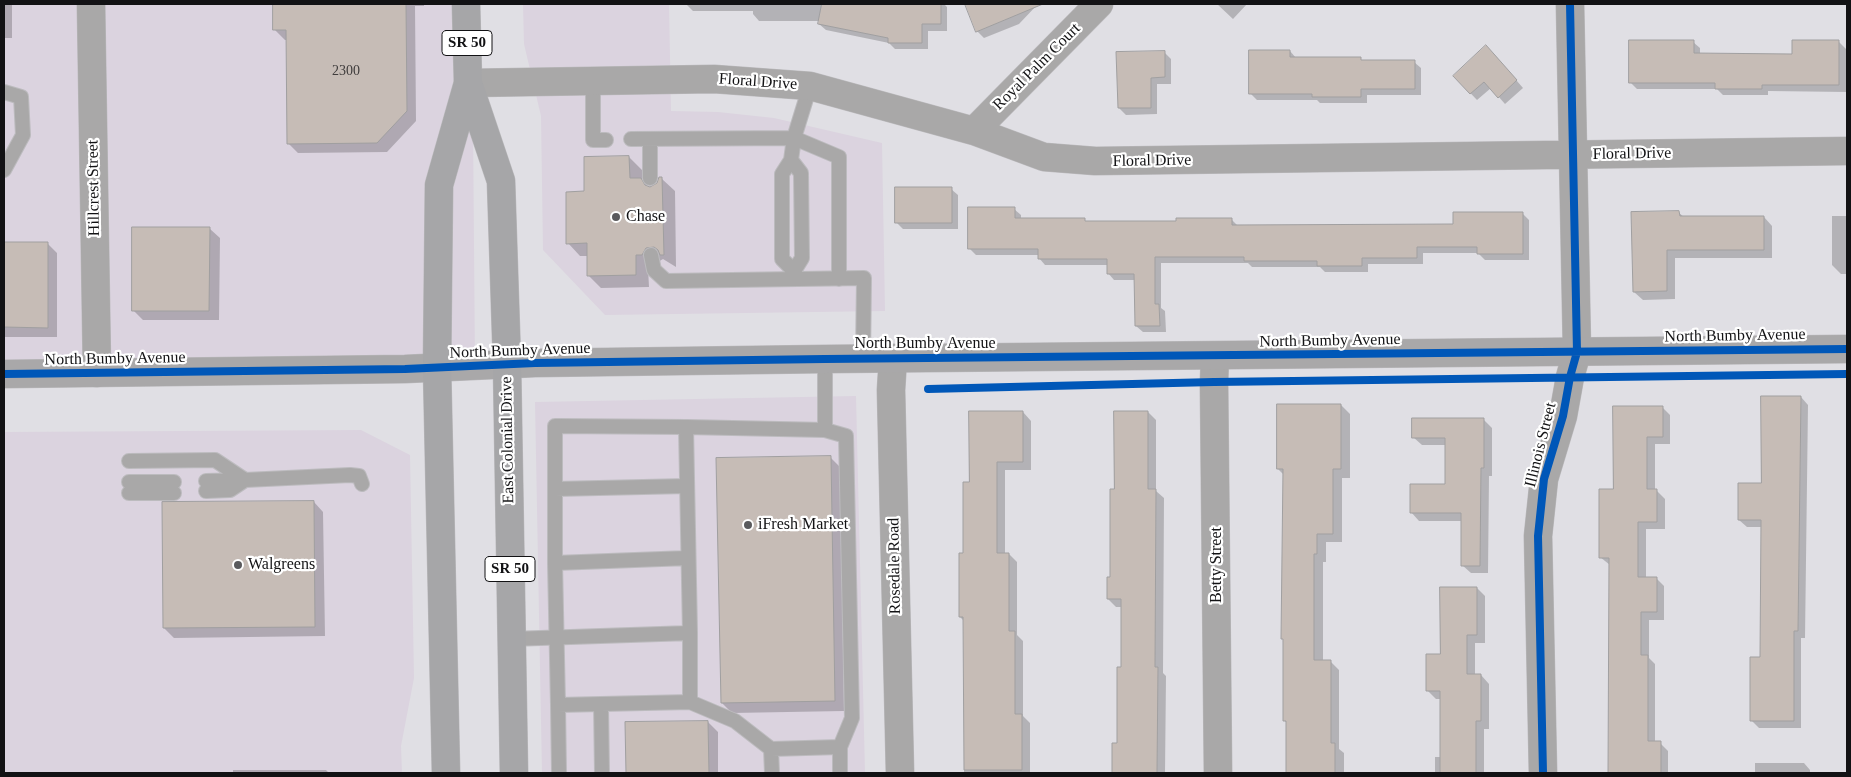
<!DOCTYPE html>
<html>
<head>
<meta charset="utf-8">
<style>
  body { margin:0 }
  #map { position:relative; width:1851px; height:777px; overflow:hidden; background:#e0dfe4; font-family:Georgia,serif }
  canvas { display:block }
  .frame { position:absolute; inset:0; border:5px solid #121214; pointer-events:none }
</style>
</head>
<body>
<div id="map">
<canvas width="1851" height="777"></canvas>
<div class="frame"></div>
</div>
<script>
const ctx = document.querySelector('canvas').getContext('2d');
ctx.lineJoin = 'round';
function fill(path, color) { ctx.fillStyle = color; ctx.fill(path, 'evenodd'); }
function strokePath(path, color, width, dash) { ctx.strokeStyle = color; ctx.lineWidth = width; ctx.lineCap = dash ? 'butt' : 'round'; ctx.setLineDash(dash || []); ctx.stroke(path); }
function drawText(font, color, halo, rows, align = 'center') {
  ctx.font = font + ' Georgia,serif'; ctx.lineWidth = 4.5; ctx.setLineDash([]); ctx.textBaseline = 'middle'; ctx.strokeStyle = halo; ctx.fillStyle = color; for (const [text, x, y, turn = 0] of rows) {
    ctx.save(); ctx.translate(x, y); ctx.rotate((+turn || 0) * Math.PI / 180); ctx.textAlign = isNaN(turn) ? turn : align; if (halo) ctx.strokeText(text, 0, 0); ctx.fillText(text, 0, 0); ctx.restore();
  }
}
fill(new Path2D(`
  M4,4h468l3,363 -471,6z
  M523,4h146l2,107 47,1 56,6 108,25 3,168 -280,4 -62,-65 -2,-134 -17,-72z
  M856,396l9,377h-323l-7,-371z
  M361,430l49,25 4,223 -13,68 1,27h-398v-341z`), '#dbd3df');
fill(new Path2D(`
  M4,4h8v34h-8z
  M274,4h150v2h-9l1,115 -29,31 -89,1 -10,-10 -1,-103h-2l-10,-10z
  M686,4h258l3,3v24h-19v18h-33l-6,-6 -63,-13 -7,-6v-3h-60l-6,-7v-3h-60z
  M966,4h72l-19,20 -35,14 -7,-7z
  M1217,4h30l-14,15z
  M1693,42l7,6v6l93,1 46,-13 8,8v42l-79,-1v4h-45l-6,-6h-80l-6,-6z
  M1290,51l6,7 64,1 3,3h51l7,6v27h-54v8h-47l-3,-3h-60l-6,-6z
  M1164,52l7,7v25h-14v30l-31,1 -7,-7z
  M1493,53l30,35 -18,16 -14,-16 -14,12 -23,-24z
  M629,157l13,13v10l8,8 8,-4 4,-5 13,12 1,76 -13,-8 -15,9 1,19 -48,1 -13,-13v-19h-8l-12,-13 18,-50z
  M951,189l7,6v34h-55l-6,-6z
  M1014,209l7,6v5h63l3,3h90l55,-3 6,6h216l68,-13 7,7v40h-44l-7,-7h-55v11h-55v8h-43l-5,-5h-68l-4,-4h-87v45l4,3 1,21h-23l-7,-6 -1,-46h-21l-6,-7v-8h-63l-6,-7v-3h-63l-6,-6z
  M1679,213l5,4h80l8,9v32h-97v41l-32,1 -9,-8z
  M1832,216h15v58h-6l-9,-9z
  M210,229l10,9 -1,82h-76l-10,-10z
  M4,243h43l10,10v84h-53z
  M1801,397l7,8 -3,233h-4v90h-42l-8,-8 10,-62 2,-131h-16l-8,-7 24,-35z
  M1341,405l9,9v64h-8v64h-16v20h-3v99h7l9,9v79l5,4v20h-57v-50l-3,-3 -2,-145 2,-100 -6,-6z
  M1662,407l8,8v29h-15v47h2l8,8v30h-19v49h10l8,8v34h-15v38l6,6v79h5l8,8v22h-59l1,-208 -10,-8 14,-66z
  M1023,412l8,9v49h-26v84h4l8,8v73l6,6v75l7,7v50h-66v-152l-4,-4 11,-133z
  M1148,412l8,8v71l8,7 -1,175 3,3 -1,97h-52v-29h5l4,-76v-61h-6l-8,-8 3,-20 4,-88z
  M1483,419l9,9v48h-3l-1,97h-17l-9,-8 1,-44h-44l-8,-9 36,-27v-40h-25l-9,-8z
  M830,457l10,10 4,244 -112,2 -10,-10z
  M314,502l9,10 2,124 -151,2 -10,-10z
  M1477,588l8,8v47h-10v32h6l8,9v45h-5v44h-49v-16h6v-58h-5l-9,-9 14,-35z
  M708,722l10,10v41h-91l-1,-49z
  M1755,763h49l6,7v3h-55z
  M233,770h93l3,3h-96z`), '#0003');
const building = new Path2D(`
  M273,4h133l1,107 -30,32 -90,1 -1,-114h-13z
  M822,4h119v20h-19v19h-34v-5l-70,-14z
  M965,4h78l-67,28z
  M1629,40h65v13l98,1v-14h47v45h-77v4h-47v-6h-86z
  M1486,45l31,35 -19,18 -14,-16 -14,12 -17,-18z
  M1249,50h41v7h71v3h54v29h-54v8h-49v-3h-63z
  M1165,51v26l-14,1v30h-33l-2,-56z
  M629,156l1,22h11l4,7 5,2 7,-4 2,-6h3l2,78h-4l-2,-5 -4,-3 -8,1 -4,7h-6v20l-49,1v-33l-21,1v-52l18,-1v-34z
  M895,187h57v36h-57z
  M968,207h47v11h70v3h91v-3h56v7l221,-1v-12h70v42h-46v-7h-60v11h-55v8h-45v-5h-73v-4h-89v47h4l1,22h-25l-1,-52h-27v-15h-69v-10h-70z
  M1679,211l1,5h84v34h-97v41l-34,1 -2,-80z
  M132,227h78l-1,84h-77z
  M4,242h44v86l-44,-1z
  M1761,396h40l-3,235h-4v90h-44v-64h10l1,-137h-23v-37h23z
  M1277,404h64v65h-8v65h-16v20h-3v106h17v83h4v30h-49v-52h-3v-82h-2l2,-170h-6z
  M1613,406h50v31h-16v52h10v33h-19v55h19v35h-16v43h7v86h13v32h-53l1,-215h-10v-69h14z
  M969,411h54v51h-26v91h12v78h6v83h7v56h-58l-1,-153h-4v-64h4v-71h6z
  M1114,411h34v78h8l-1,178h3l-1,106h-45v-30h5v-76h4v-68h-14v-22h3v-88h4z
  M1412,418h72v50h-3l-1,98h-19v-53h-51v-29h35v-46h-33z
  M831,456l4,245 -114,2 -5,-245z
  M314,501l1,126 -152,1 -1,-126z
  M1440,587h37v48h-10v39h14v47h-5v52h-36v-82h-14v-37h14z
  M708,721l1,52h-83l-1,-51z`);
fill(building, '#c6bcb6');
strokePath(building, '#a09fa0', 1);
const lane = new Path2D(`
  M593,81v59h13
  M4,92l17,5 2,38 -19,35
  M631,139l163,-1 16,-52
  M791,160l10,13 1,85 -8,13v7
  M650,178v-39
  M651,255l3,15 12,11 198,-3 -1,81
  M794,271l-12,-12v-85l9,-14 3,-22 45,19v122
  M686,427l-131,-1v63l132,-3
  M825,430l21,6 6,282 -12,29v26
  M129,461l86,-1 30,20 105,-5 9,1 3,8
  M206,481l39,-1
  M129,482h45
  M555,489v74l133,-5
  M206,491l24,-1 15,-10
  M129,493h45
  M555,563l3,142 43,-1 1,69
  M511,639l179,-6 -4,-206 139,3v-71
  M690,702l45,19 36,28 69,-2
  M601,704l89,-2v-69
  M558,705l1,68
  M771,749l1,24`);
const street = new Path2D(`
  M91,4l6,369
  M468,83l246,-4 96,7 164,45 70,26 51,4 752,-10
  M974,131l125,-127
  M1215,356l-1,26 4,391
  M893,358l-2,32 9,383
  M1543,773l-5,-237 6,-57 19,-63 7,-39 7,-25 -7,-348`);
const secondary = new Path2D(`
  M4,374l401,-5 130,-6 290,-4 1022,-10`);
const highway = new Path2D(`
  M466,4l2,79 33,98 6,183 7,409
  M446,773l-9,-406 2,-182 29,-102`);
strokePath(lane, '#bcbbbe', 16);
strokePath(street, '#bcbbbe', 29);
strokePath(secondary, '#bcbbbe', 29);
strokePath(highway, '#bcbbbe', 29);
strokePath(lane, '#a9a8a8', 14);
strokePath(street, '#a9a8a8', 28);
strokePath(secondary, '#a9a8a9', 28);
strokePath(highway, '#a6a6a8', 28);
strokePath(new Path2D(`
  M4,374l401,-5 130,-6 290,-4 1022,-10
  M928,389l286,-7 633,-8
  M1543,773l-5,-237 6,-57 19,-63 7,-39 7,-25 -7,-348`), '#0057b8', 8);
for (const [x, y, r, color] of [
  [616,217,5,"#5a5a5d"],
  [748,525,5,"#5a5a5d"],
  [238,565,5,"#5a5a5d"]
]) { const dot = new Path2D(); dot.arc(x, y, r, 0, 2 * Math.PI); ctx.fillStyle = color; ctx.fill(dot); strokePath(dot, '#fff', 2); }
drawText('14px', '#3f3c3c', null, [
  ["2300",346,71]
]);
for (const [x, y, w] of [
  [467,43,50],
  [510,569,50]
]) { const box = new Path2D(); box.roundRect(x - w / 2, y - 12.5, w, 25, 4); ctx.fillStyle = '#fff'; ctx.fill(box); strokePath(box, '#121214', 1); }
drawText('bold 15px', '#121214', null, [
  ["SR 50",467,43],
  ["SR 50",510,569]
]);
drawText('16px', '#121214', '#fff', [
  ["Royal Palm Court",1037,67,-45],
  ["Floral Drive",758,82,4],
  ["Floral Drive",1632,154,-1],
  ["Floral Drive",1152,161,-1],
  ["Hillcrest Street",94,188,-91],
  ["North Bumby Avenue",1735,336,-1],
  ["North Bumby Avenue",1330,341,-1],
  ["North Bumby Avenue",925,344],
  ["North Bumby Avenue",520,351,-2],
  ["North Bumby Avenue",115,359,-1],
  ["East Colonial Drive",508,440,-91],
  ["Illinois Street",1541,445,-76],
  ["Betty Street",1217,565,-90],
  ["Rosedale Road",895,566,-91]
]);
drawText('16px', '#121214', '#fff', [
  ["Chase",626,217],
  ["iFresh Market",758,525],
  ["Walgreens",248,565]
], 'left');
</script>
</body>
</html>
